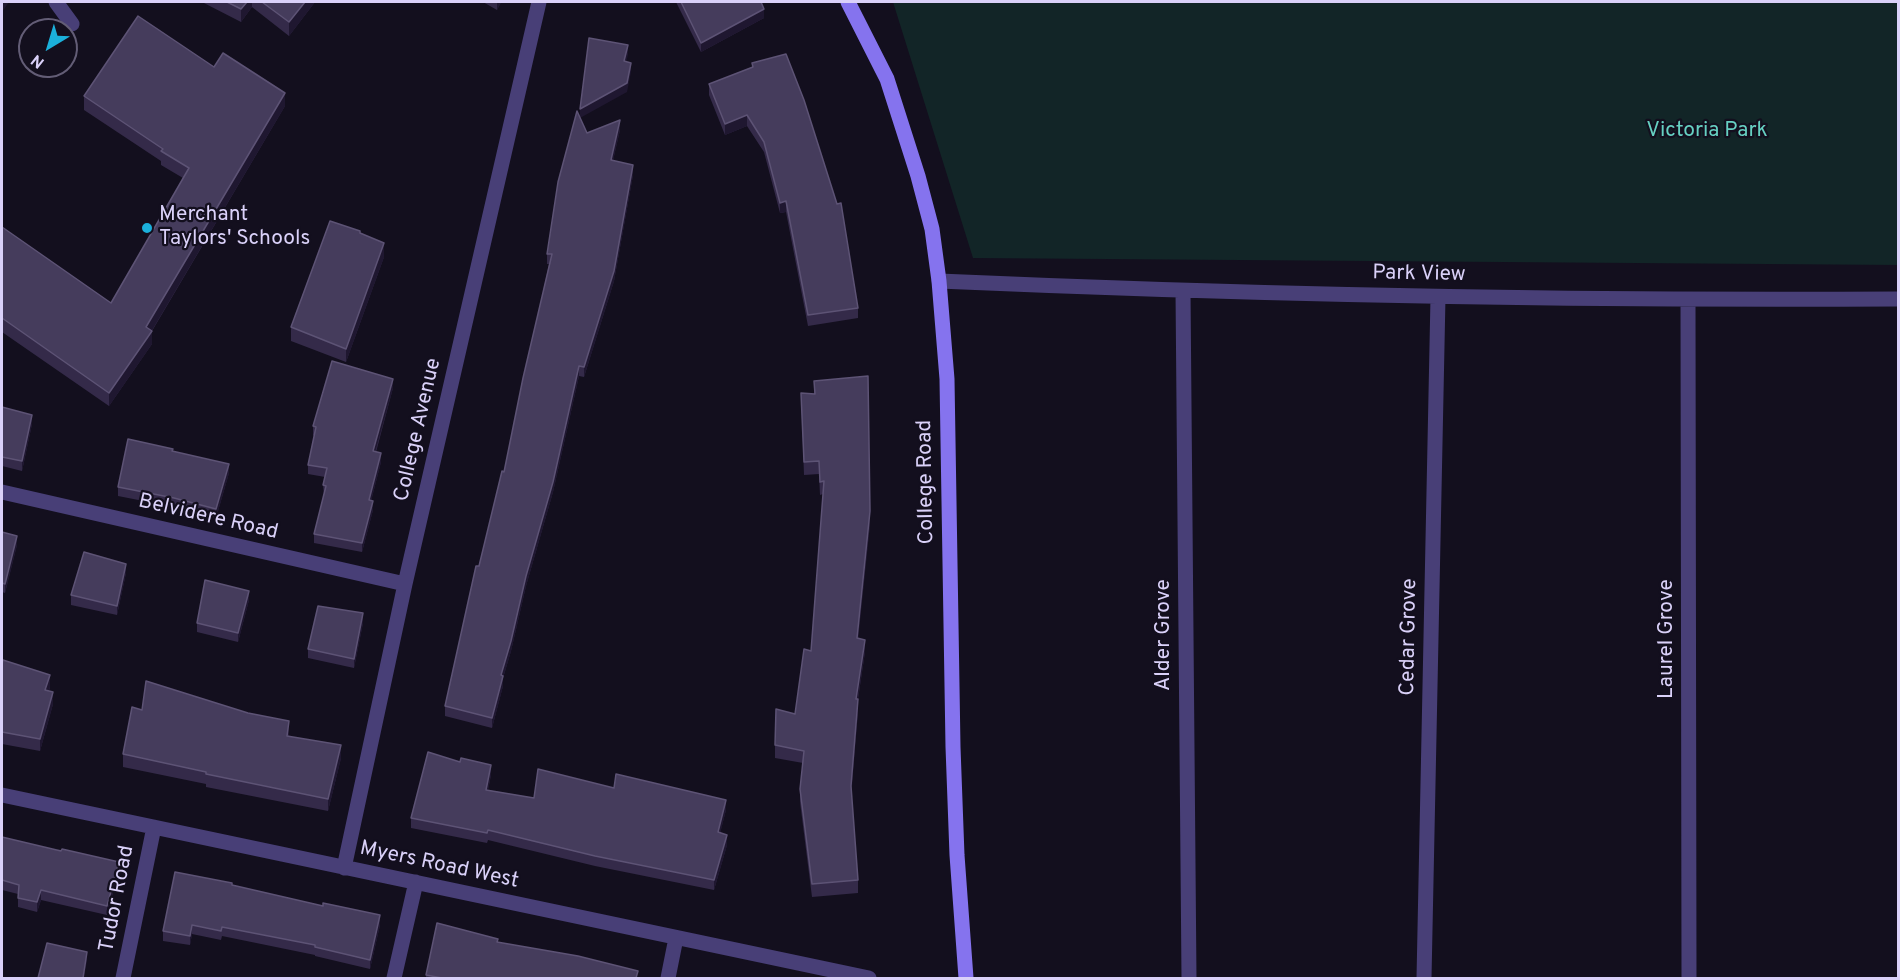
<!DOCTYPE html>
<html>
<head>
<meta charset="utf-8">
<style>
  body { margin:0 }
  #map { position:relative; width:1900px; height:980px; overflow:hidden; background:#130f1e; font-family:Overpass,sans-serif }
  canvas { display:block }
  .frame { position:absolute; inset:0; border:3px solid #dad1f9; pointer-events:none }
  .north { position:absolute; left:18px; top:18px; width:60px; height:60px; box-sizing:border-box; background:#130f1e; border:2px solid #635d76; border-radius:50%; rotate:218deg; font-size:16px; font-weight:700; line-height:24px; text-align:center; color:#dad1f9 }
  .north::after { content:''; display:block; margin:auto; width:21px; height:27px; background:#1bb0db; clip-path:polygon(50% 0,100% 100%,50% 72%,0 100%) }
</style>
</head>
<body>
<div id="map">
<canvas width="1900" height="980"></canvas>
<div class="frame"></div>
<div class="north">N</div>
</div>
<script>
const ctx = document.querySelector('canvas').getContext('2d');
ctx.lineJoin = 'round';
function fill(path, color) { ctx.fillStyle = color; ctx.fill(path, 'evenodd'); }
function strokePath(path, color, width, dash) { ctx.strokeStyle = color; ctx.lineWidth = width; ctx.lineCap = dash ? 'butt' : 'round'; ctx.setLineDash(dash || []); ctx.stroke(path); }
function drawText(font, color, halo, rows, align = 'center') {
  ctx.font = font + ' Overpass,sans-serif'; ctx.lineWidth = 4.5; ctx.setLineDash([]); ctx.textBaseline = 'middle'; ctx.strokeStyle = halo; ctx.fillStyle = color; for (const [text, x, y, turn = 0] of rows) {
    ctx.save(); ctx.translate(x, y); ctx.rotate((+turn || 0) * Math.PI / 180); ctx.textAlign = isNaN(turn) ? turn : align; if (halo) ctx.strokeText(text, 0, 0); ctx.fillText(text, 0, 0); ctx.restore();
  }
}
fill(new Path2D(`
  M893,2h1005v263l-925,-7z`), '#122527');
strokePath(new Path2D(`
  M56,2l16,22`), '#483f77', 15);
strokePath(new Path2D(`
  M939,281c320,14 639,20 959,18
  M1183,291l6,687
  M1688,300l1,678
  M2,492l403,92
  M2,795l867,183
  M344,868l61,-284 134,-582
  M123,978l31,-151
  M394,978l22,-96
  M668,978l8,-40
  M1424,978l14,-681`), '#483f77', 15);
strokePath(new Path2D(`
  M848,2l39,77 31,97 14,53 7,52 8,98 6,368 4,108 9,123`), '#8573ee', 15);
fill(new Path2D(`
  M202,2h113l-26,34 -37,-29 -11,15z
  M483,2h18l-4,8z
  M676,2h85l3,16 -63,34z
  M752,63l106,245v10l-50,8 -22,-114 -6,1 -16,-61 -17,-26 -22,9 -16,-40v-11l43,-17z
  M214,67l71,39 -133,225v13l-43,62 -107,-74v-105l109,76 72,-125 -22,-13v-4l-77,-51v-14z
  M620,130l-7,30 20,15 -19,106 -30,96 -5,-1 -26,116 -27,94 -15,65 -8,27v8l-11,42 -47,-12v-10l34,-140 25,-94 45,-208h-2v-10l40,-121z
  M384,257l-38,105 -55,-21v-14z
  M814,381l56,143 -12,114 7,14 -7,47v13l-7,81 7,87v13l-46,4 -12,-95v-13l3,-26 -28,-5v-13l20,-31 16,-63 12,-157 -3,1 -1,-21 -15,1 -3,-82 13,1z
  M393,388l-17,64 5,10 -10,39 2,9 -11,42 -48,-9v-9l10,-39 -1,-10 2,-8 -17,-3v-9l6,-29 -1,-1v-9z
  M2,407l30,17 -10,47 -20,-5z
  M173,451l56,22 -13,45 -42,-11 -56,-11v-9z
  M2,532l15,13 -12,48 -3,-1z
  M126,573l-9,42 -46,-10v-10z
  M249,600l-11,42 -41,-10v-9z
  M363,623l-9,45 -46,-10v-9z
  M2,664l48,23 -1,4 4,13 -13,47 -38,-7z
  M142,710l147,23v4l52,21 -13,53 -122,-24v-3l-83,-17v-13z
  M460,762l31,13 -3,15 46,8 80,-10 112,22 -6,23 7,12 -13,45 -119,-24 -107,-26 -1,3 -76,-15v-10z
  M2,837l117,34 -12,44 -66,-15 -4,12 -19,-5v-13l-16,-4z
  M232,885l148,40 -10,44 -55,-13v-1l-93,-19 -1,4 -29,-6 -2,11 -27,-4v-10z
  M498,942l140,36h-212v-3z`), '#342a49');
fill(new Path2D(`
  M2,2h7l-7,10z
  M247,2h5v5l-11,15v-13z
  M305,2h10l-26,34v-14z
  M497,2h4l-4,8z
  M764,9v9l-63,34v-9z
  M628,45v10l-4,15v-9z
  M631,63v9l-4,20 -47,26v-9z
  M285,93v13l-134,226 1,-1v13l-43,62v-13l37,-66z
  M747,115v11l-22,9v-11z
  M620,120v10l-9,40v-10z
  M633,165v10l-19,106 -30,96v-10z
  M786,201v11l-6,1v-10z
  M384,243v14l-38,105v-13z
  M579,366v10l-26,116 -27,94 -15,65 -8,27v8l-11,42v-10l9,-43z
  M393,379v9l-20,72v-9z
  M32,415v9l-10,47v-10z
  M381,453v9l-12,47v-9z
  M229,464v9l-13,45v-9z
  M373,501v9l-11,42v-9z
  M870,511v13l-13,127v-13z
  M17,536v9l-12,48v-9z
  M126,564v9l-9,42v-9z
  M249,591v9l-11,42v-9z
  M363,613v10l-9,45v-9z
  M865,640v12l-9,59v-12z
  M50,675v12l-5,15v-12z
  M53,692v12l-13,47v-12z
  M858,699v13l-7,87v-13z
  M289,721v12l-2,16v-13z
  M341,745v13l-13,53v-12z
  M491,765v10l-5,25v-10z
  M726,800v10l-8,32v-10z
  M727,835v10l-13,45v-10z
  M119,862v9l-12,44v-9z
  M41,890v10l-4,12v-10z
  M380,915v10l-10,44v-9z
  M192,925v9l-2,11v-9z
  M87,952v9l-3,17h-1z`), '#1f1730');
const building = new Path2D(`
  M227,2h20l-6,7z
  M262,2h43l-16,20z
  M681,2h80l3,7 -63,34z
  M138,16l76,51 9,-14 62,40 -139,234 6,4 -43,62 -107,-75v-91l109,76 78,-135 -28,-17 2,-2 -79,-53z
  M589,38l39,7 -4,16 7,2 -4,20 -47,26z
  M786,54l18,46 33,104 4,-1 17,105 -50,7 -22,-114 -6,2 -16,-61 -17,-27 -22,9 -16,-40 44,-17 -1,-4z
  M577,111l10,22 33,-13 -9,40 22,5 -19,106 -30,96 -5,-1 -26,116 -27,94 -15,65 -10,34 2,1 -11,42 -47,-12 31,-140h3l23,-95 2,1 19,-94 29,-124h-5l11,-72z
  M330,221l30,10v2l24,10 -38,106 -55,-22z
  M332,361l61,18 -20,72 8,2 -12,47 4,1 -11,42 -48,-9 12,-48 -3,-1 4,-17 -19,-3 8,-38 -3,-1z
  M868,376l2,135 -13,127 8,2 -9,59h2l-7,87 7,94 -46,4 -12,-95 4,-38 -29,-6 1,-36 19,5 9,-65 7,2 13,-170 -4,1 -1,-21 -15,1 -3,-69 14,1 -1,-13z
  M2,407l30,8 -10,46 -20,-4z
  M128,439l45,10 -1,2 57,13 -13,45 -42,-11 -56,-11z
  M2,532l15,4 -12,48 -3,-1z
  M84,552l42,12 -9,42 -46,-11z
  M205,580l44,11 -11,42 -41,-10z
  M318,606l45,7 -9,46 -46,-10z
  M3,660l47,15 -5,15 8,2 -13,47 -38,-7v-68z
  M146,681l102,32 41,8 -2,15 54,9 -13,54 -122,-25v-2l-83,-18 9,-47 10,3z
  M428,752l32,10 1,-4 30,7 -5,25 48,8 4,-29 76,19 2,-14 110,26 -8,32 9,3 -13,45 -119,-24 -107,-26 -1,3 -76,-15z
  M2,837l59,14 1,-2 57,13 -12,44 -66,-16 -4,12 -19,-4 1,-13 -17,-5z
  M175,872l57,11v2l91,21v-3l57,12 -10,45 -55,-13v-2l-93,-18 -1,4 -29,-6 -2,11 -27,-5z
  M437,923l61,16 -1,3 81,14 60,15 -2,7h-194l-16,-3z
  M47,943l40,9 -4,26h-45z`);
fill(building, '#453c5c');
strokePath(building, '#5d5375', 1.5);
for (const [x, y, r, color] of [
  [147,228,6,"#1bb0db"]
]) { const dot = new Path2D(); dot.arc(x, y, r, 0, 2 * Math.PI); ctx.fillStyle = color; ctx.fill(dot); strokePath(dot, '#130f1e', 2); }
drawText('21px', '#66d0c2', '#130f1e', [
  ["Victoria Park",1707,132]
]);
drawText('21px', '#dad1f9', '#130f1e', [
  ["Merchant",159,216],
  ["Taylors' Schools",159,240]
], 'left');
drawText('21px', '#dad1f9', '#130f1e', [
  ["Park View",1419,275,1],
  ["College Avenue",419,430,-77],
  ["College Road",927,482,-91],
  ["Belvidere Road",208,518,13],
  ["Alder Grove",1165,635,-90],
  ["Cedar Grove",1410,637,-89],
  ["Laurel Grove",1668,639,-90],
  ["Myers Road West",439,866,12],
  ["Tudor Road",118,899,-79]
]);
</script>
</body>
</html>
